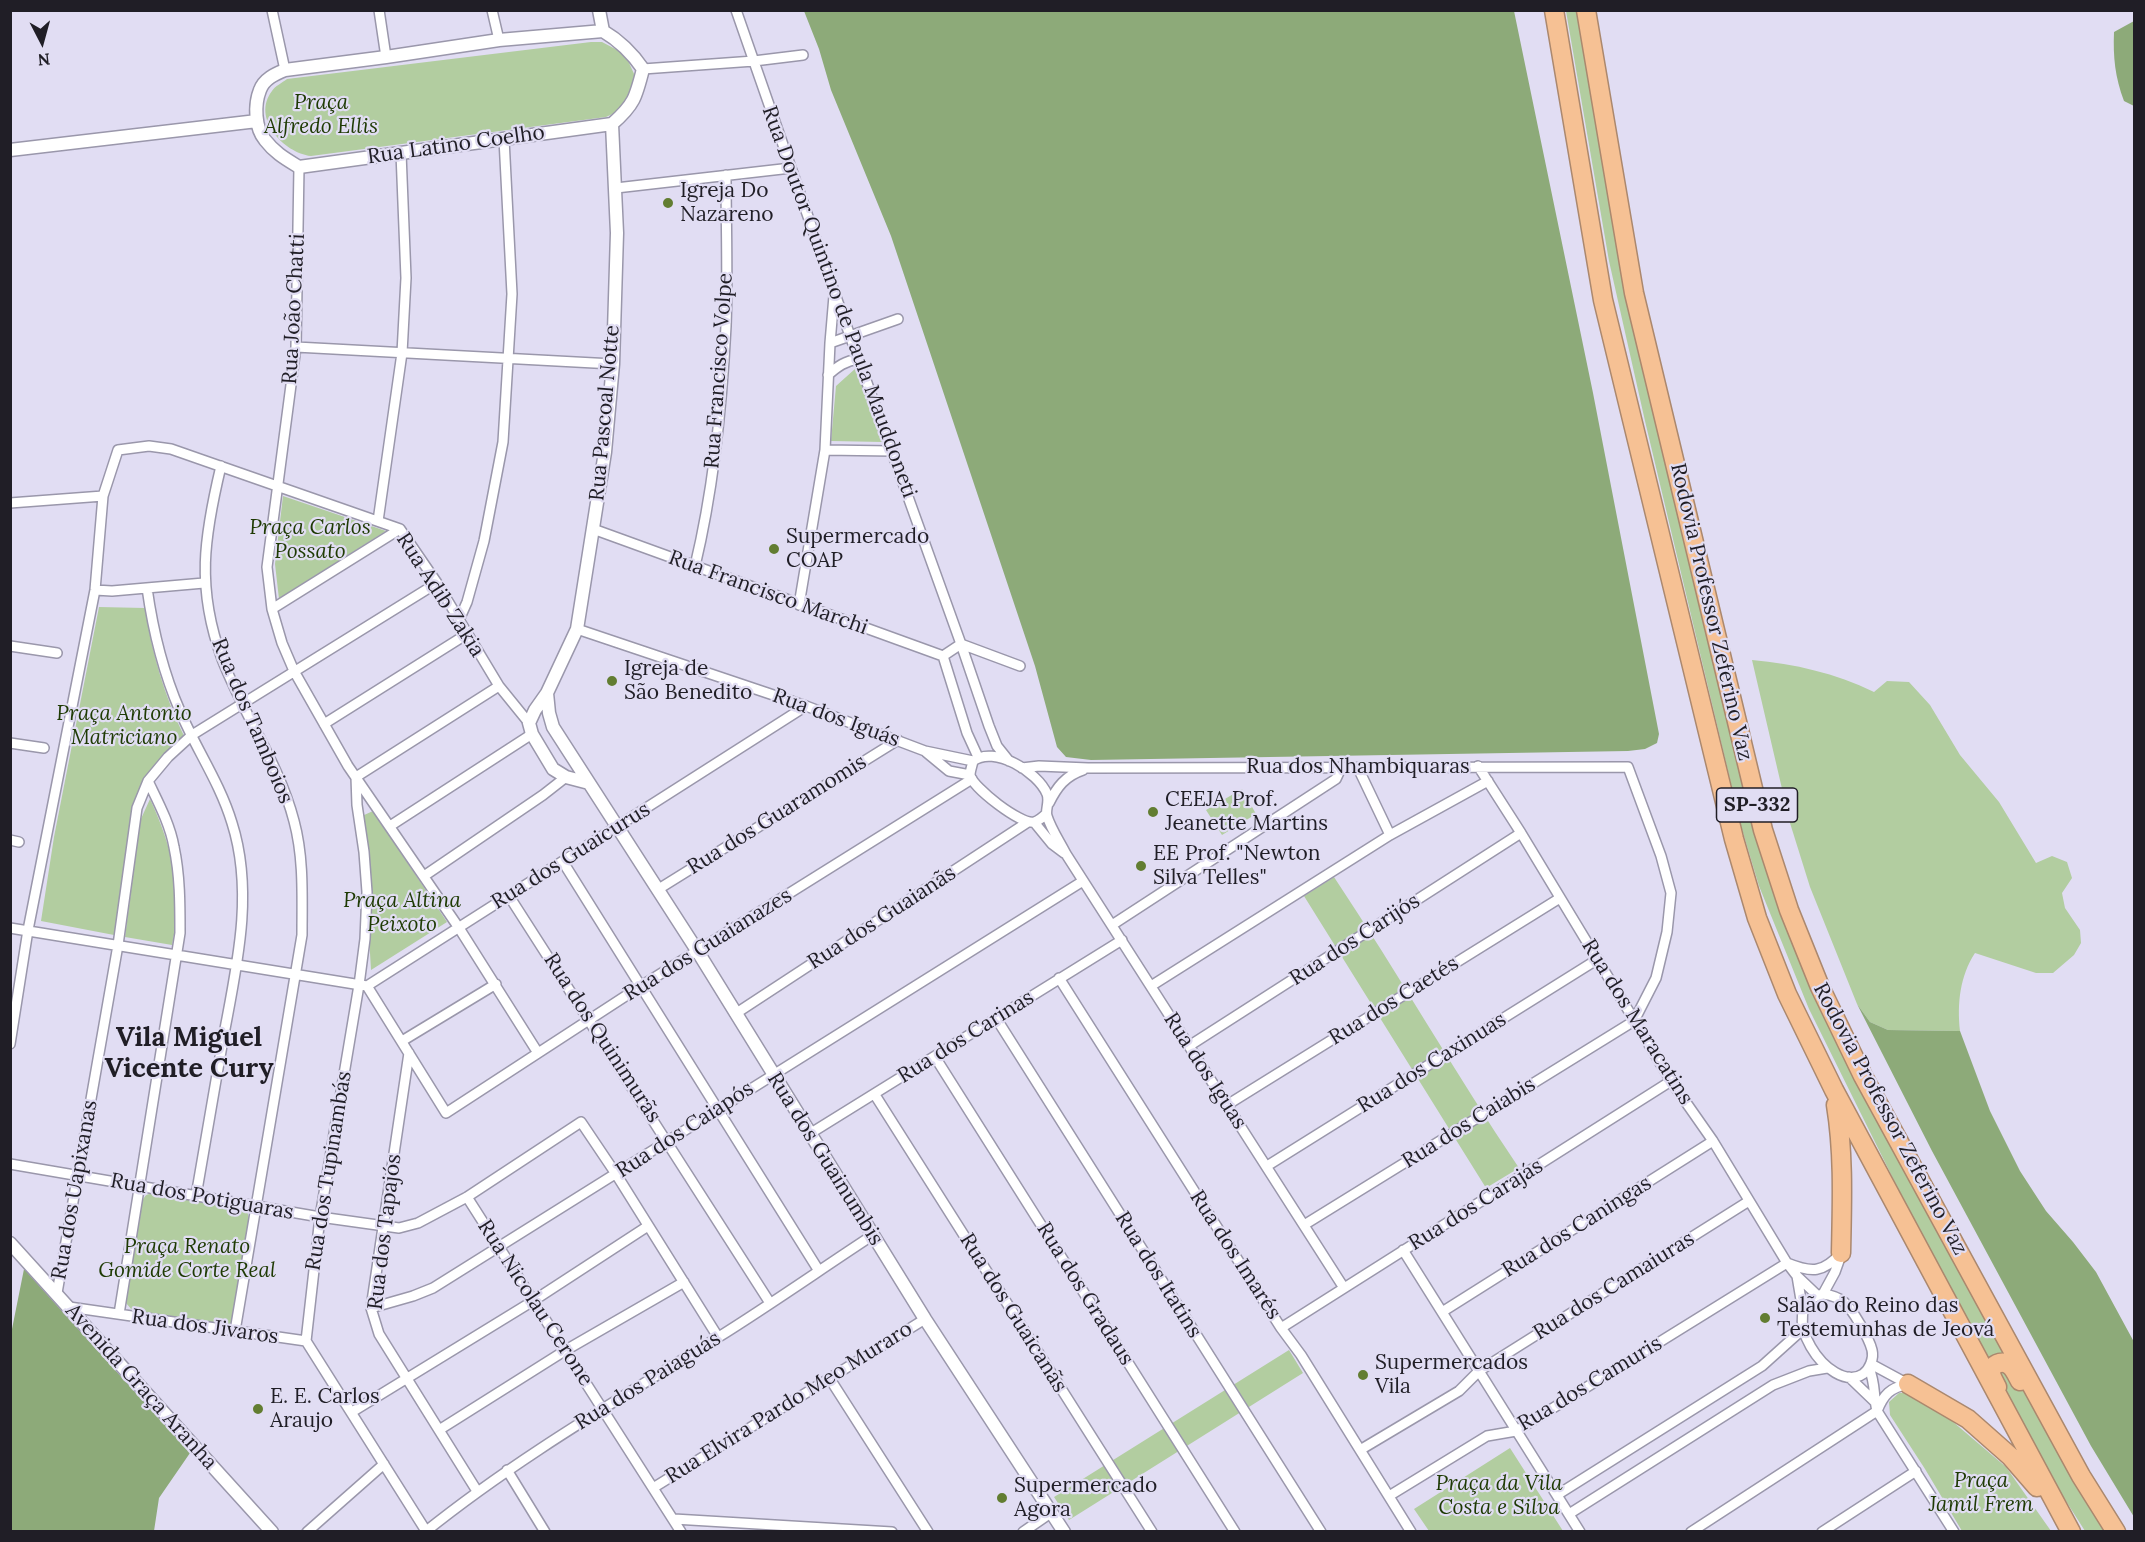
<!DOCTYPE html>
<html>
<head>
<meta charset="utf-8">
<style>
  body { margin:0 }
  #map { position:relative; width:2145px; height:1542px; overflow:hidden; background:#e1ddf3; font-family:Lora,serif }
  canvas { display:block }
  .frame { position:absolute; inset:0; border:12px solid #201e26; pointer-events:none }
  .north { position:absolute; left:12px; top:12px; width:60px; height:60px; -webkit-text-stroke:4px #e1ddf3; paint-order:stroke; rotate:174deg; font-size:16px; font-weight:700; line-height:24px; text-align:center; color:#201e26 }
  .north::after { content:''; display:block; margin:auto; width:21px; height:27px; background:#201e26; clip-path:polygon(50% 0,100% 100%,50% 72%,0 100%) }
</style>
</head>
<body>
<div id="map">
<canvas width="2145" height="1542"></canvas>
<div class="frame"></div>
<div class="north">N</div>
</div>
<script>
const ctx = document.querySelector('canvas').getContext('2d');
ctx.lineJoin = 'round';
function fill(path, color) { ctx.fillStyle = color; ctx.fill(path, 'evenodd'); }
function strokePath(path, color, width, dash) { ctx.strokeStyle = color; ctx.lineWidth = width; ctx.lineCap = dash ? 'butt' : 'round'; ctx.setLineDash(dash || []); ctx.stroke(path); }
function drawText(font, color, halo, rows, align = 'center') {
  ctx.font = font + ' Lora,serif'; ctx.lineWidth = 4.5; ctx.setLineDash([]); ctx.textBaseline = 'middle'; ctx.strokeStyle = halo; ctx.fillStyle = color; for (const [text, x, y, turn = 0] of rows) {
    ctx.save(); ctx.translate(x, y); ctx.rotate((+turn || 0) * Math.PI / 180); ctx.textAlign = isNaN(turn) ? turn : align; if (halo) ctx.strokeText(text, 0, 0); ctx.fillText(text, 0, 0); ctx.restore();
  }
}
fill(new Path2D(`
  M1566,11h13l157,736 141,370 86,162 102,185 42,67h-22l-35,-55 -117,-217 -124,-250 -50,-123 -18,-60 -96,-405 -36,-160z
  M591,42h11l23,12 10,22 1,12 -17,23 -13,6 -295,39c-27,-3 -60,-38 -39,-65 3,-5 10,-8 15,-12z
  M856,368l27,74 -52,-1 5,-55z
  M283,496l103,35 -107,68 -4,-35z
  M99,607l46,1c7,45 19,87 39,128l-21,19 -17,21 -11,24 -21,135 -73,-14 13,-84z
  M1752,660c43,4 83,13 122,32l13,-11 22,1 21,23 30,50 39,47 37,61 16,-7 15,6 5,16 -10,15 3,15 15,22 1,13 -7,12 -21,18h-17l-61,-20c-15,23 -18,50 -15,78l-72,-1 -18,-8 -13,-18 -47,-117 -20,-64z
  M1242,789l14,25 -34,21 -16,-25z
  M150,799c22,47 34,95 22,146l-47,-8 15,-116z
  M373,811l74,111 -76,48 -9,-154z
  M1334,877c64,96 121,196 185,291l-33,20 -182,-292z
  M156,1192l84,15 7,4 4,14 -18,95 -4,5 -97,-15 -6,-7 -3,-9 16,-89 7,-10z
  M1289,1350l14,23 -234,147 -15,-23z
  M1918,1392l88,75 45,64h-89l-37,-62 -35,-54 -1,-13 10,-9z
  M1510,1448l53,83h-134l-15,-22z`), '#b2cda0');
fill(new Path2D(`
  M804,11h710l79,382 66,341 -2,9 -12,6 -17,2 -537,9 -25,-3 -9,-10 -22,-81 -144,-430 -60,-146 -12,-41z
  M2134,21v85l-10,-5c-9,-24 -11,-44 -10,-69z
  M1857,1004l13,18 18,8 72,1 30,80 30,60 26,40 27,31 23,30 38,70v175l-43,-71 -159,-295z
  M24,1269l166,184 -31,45 -5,33h-143v-197z`), '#8daa79');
const minor = new Path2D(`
  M272,10l13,60
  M379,10l7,47
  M492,10l7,30
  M736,10l99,284 126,350 28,82 8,20 12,15
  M643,69l111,-8 49,-6
  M299,167l-3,180 -29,220 5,42 10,34 12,28 54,95 111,162 79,125
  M616,188l175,-20
  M830,343l68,-24
  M296,347l317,17
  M828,375c10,-9 17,-14 31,-16
  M825,450l67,1
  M221,466c-17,71 -25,122 1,193 21,55 57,104 72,162 10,37 8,76 8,114l-67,396
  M10,503l93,-7
  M378,521l24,-168 4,-75 -5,-125
  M593,529l350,127 18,-12
  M695,566c19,-79 27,-159 31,-240 2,-50 0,-101 0,-151
  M147,588c6,43 16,84 33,123 16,38 40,72 52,112 22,69 5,142 -8,211 -9,54 -19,108 -28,162
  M95,590l17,1 92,-8
  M799,605l26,-155 5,-107 4,-47
  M272,609l128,-80
  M459,620l8,-18 17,-61 19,-99 9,-148 -8,-155
  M577,629l229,77 119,45 48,10
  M961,644l59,22
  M10,646l47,7
  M943,656l24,77 11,24
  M324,724l143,-90
  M10,743l34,5
  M926,752l23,19 21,4
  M1478,766l43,67 150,248 42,60 74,122 10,13 20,19
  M1022,768l17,-2 49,2 540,-1 33,89 10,37 -4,39 -11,46 -22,43 -330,204
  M1358,768l32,67
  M356,777l1,28 7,47 3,40 -2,47 -6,46 -39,232 -14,124 120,190
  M356,777l143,-91
  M1049,803c8,-16 16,-27 34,-33
  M1046,814c-3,3 -8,7 -12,8 -13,3 -61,-34 -64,-47 0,-4 2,-9 3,-14 21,-16 65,11 74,33 3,8 -2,16 0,22 4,13 13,26 19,38l278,434
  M1034,822l18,22 12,9
  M390,826l142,-92
  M10,840l9,2
  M563,862l256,409
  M424,876l119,-81 23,-18
  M657,890l241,-150
  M509,896l261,407
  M1112,925l224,-146 5,-11
  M10,928l357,58 439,-280
  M1059,978l222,350 20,27 110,177
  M367,986l79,127 195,-127 331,-207
  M1151,986l239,-151 98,-54
  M735,1014l293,-192
  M996,1018l325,514
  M402,1041l94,-57
  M10,1044l18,-114 67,-340 8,-94 15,-46 31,-4 22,3 229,80 37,54 62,103 30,37
  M1189,1046l332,-213
  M409,1053l-38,255 8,26 98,157
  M935,1057l300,475
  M875,1095l277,437
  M1227,1105l333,-207
  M811,1133l311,-193
  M10,1164l310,53 79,11 19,-5 49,-26 114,-75 35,52 102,163
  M1267,1166l331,-207
  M467,1197l214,335
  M1403,1250l177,282
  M1797,1276l6,36
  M57,1293l61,-348 19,-137 11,-27 20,-24 24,-22 245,-152
  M1823,1294c7,1 15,3 21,8 9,8 25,36 28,48 2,8 -2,19 -9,24 -34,22 -92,-68 -40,-80z
  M1823,1294l12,-22 5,-14
  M69,1307l237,34
  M371,1308l42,-12 20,-8 650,-407
  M1442,1312l271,-171
  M119,1314l61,-381c0,-29 0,-58 -6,-86 -4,-23 -16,-45 -26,-66
  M1281,1328l390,-247
  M1871,1364l37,20
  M1869,1368c7,17 4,26 8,43l77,121
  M1849,1377l25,24
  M830,1379l98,153
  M352,1412l181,-111 115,-75
  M439,1430l127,-80 118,-68
  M1360,1450l99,-59 20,-20 270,-170
  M507,1470l38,62
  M653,1488l272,-169
  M1557,1495l205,-129 40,-36
  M1389,1496l98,-60 29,-5 271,-168c25,10 36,10 54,-10
  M1569,1514l204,-129 36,-14 18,-3
  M674,1519l218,13
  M307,1532l77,-68
  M425,1532c92,-74 193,-132 292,-194 53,-33 104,-69 156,-103
  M1023,1532l29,-20
  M1691,1532l186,-121c7,-17 13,-23 31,-27
  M1822,1532l94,-61`);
const tertiary = new Path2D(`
  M599,10l4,21
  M603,31c17,10 29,22 40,38 -7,28 -9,36 -31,55l-313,43c-13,-8 -24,-14 -34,-27 -10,-12 -11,-35 -5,-50 4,-11 15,-16 25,-20l101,-13 113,-17z
  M10,150l247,-29
  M547,693l2,20 4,14 145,225 227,367 139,213
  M589,783l-23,-6 -13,-8 -21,-35 -3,-11 6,-13 12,-17 30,-64 28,-177 8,-88 4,-131 -5,-109
  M10,1243l262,289`);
const motorway = new Path2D(`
  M1554,10l49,290 131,539 23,79 30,76 47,96 237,442
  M1586,10l48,283 129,537 26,80 31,77 43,89 218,400 35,56
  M1836,1105c8,49 6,99 5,148
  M1908,1384l60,35 43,38 26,30
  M1997,1387c-2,-4 -5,-9 -6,-13 -1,-10 11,-14 18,-9 5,3 8,11 11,16`);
strokePath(minor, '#9a97ab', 12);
strokePath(tertiary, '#9a97ab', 15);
strokePath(motorway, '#ab886e', 21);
strokePath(minor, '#fff', 9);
strokePath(tertiary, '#fff', 12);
strokePath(motorway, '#f6c194', 18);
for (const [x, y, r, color] of [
  [668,203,6,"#627d31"],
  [774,549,6,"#627d31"],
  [612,681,6,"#627d31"],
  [1153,812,6,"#627d31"],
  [1141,866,6,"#627d31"],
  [1765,1318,6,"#627d31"],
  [1363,1375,6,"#627d31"],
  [258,1409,6,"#627d31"],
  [1002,1498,6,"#627d31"]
]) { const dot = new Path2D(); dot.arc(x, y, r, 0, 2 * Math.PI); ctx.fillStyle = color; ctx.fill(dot); strokePath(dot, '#e1ddf3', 2); }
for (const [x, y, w] of [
  [1757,805,81]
]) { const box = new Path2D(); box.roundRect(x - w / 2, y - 17, w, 34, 4.5); ctx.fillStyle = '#e1ddf3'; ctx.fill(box); strokePath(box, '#201e26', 1.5); }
drawText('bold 20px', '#201e26', null, [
  ["SP-332",1757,805]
]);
drawText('italic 21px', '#1e3a03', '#e1ddf3', [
  ["Praça",321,103],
  ["Alfredo Ellis",321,127],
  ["Praça Carlos",310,528],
  ["Possato",310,552],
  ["Praça Antonio",124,714],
  ["Matriciano",124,738],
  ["Praça Altina",402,901],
  ["Peixoto",402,925],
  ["Praça Renato",187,1247],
  ["Gomide Corte Real",187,1271],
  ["Praça",1981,1481],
  ["Jamil Frem",1981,1505],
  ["Praça da Vila",1499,1484],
  ["Costa e Silva",1499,1508]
]);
drawText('21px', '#201e26', '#e1ddf3', [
  ["Rua Latino Coelho",456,145,-8],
  ["Rua Doutor Quintino de Paula Mauddoneti",839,302,70],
  ["Rua João Chatti",294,309,-87],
  ["Rua Francisco Volpe",719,371,-86],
  ["Rua Pascoal Notte",605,413,-85],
  ["Rua Francisco Marchi",768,593,20],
  ["Rua Adib Zakia",440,595,57],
  ["Rodovia Professor Zeferino Vaz",1711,612,77],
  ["Rua dos Iguás",836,718,20],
  ["Rua dos Tamboios",252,721,67],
  ["Rua dos Nhambiquaras",1358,767],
  ["Rua dos Guaramomis",777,815,-32],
  ["Rua dos Guaicurus",571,856,-32],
  ["Rua dos Guaianãs",882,918,-33],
  ["Rua dos Carijós",1355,940,-33],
  ["Rua dos Guaianazes",708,945,-32],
  ["Rua dos Caetés",1394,1001,-32],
  ["Rua dos Maracatins",1637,1022,58],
  ["Rua dos Carinas",966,1037,-32],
  ["Rua dos Quinimurãs",602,1038,57],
  ["Rua dos Caxinuas",1432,1063,-32],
  ["Rua dos Iguas",1205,1071,57],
  ["Rodovia Professor Zeferino Vaz",1890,1119,62],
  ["Rua dos Caiabis",1469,1123,-32],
  ["Rua dos Caiapós",685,1130,-33],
  ["Rua dos Guainumbis",825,1159,58],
  ["Rua dos Tupinambás",329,1171,-81],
  ["Rua dos Uapixanas",75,1190,-80],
  ["Rua dos Potiguaras",202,1197,10],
  ["Rua dos Carajás",1476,1205,-32],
  ["Rua dos Caningas",1577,1227,-32],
  ["Rua dos Tapajós",385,1232,-83],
  ["Rua dos Imarés",1235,1255,57],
  ["Rua dos Itatins",1158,1275,58],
  ["Rua dos Camaiuras",1614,1286,-32],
  ["Rua dos Gradaus",1085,1294,58],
  ["Rua Nicolau Cerone",535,1303,57],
  ["Rua dos Guaicanãs",1013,1313,58],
  ["Rua dos Jivaros",205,1327,8],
  ["Rua dos Paiaguás",648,1381,-32],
  ["Rua dos Camuris",1590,1384,-31],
  ["Avenida Graça Aranha",141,1387,48],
  ["Rua Elvira Pardo Meo Muraro",789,1403,-32]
]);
drawText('21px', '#201e26', '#e1ddf3', [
  ["Igreja Do",680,191],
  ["Nazareno",680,215],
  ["Supermercado",786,537],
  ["COAP",786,561],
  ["Igreja de",624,669],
  ["São Benedito",624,693],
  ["CEEJA Prof.",1165,800],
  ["Jeanette Martins",1165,824],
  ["EE Prof. \"Newton",1153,854],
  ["Silva Telles\"",1153,878],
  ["Salão do Reino das",1777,1306],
  ["Testemunhas de Jeová",1777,1330],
  ["Supermercados",1375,1363],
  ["Vila",1375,1387],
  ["E. E. Carlos",270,1397],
  ["Araujo",270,1421],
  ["Supermercado",1014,1486],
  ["Agora",1014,1510]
], 'left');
drawText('bold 27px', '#201e26', '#e1ddf3', [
  ["Vila Miguel",189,1038],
  ["Vicente Cury",189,1069]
]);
</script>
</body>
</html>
